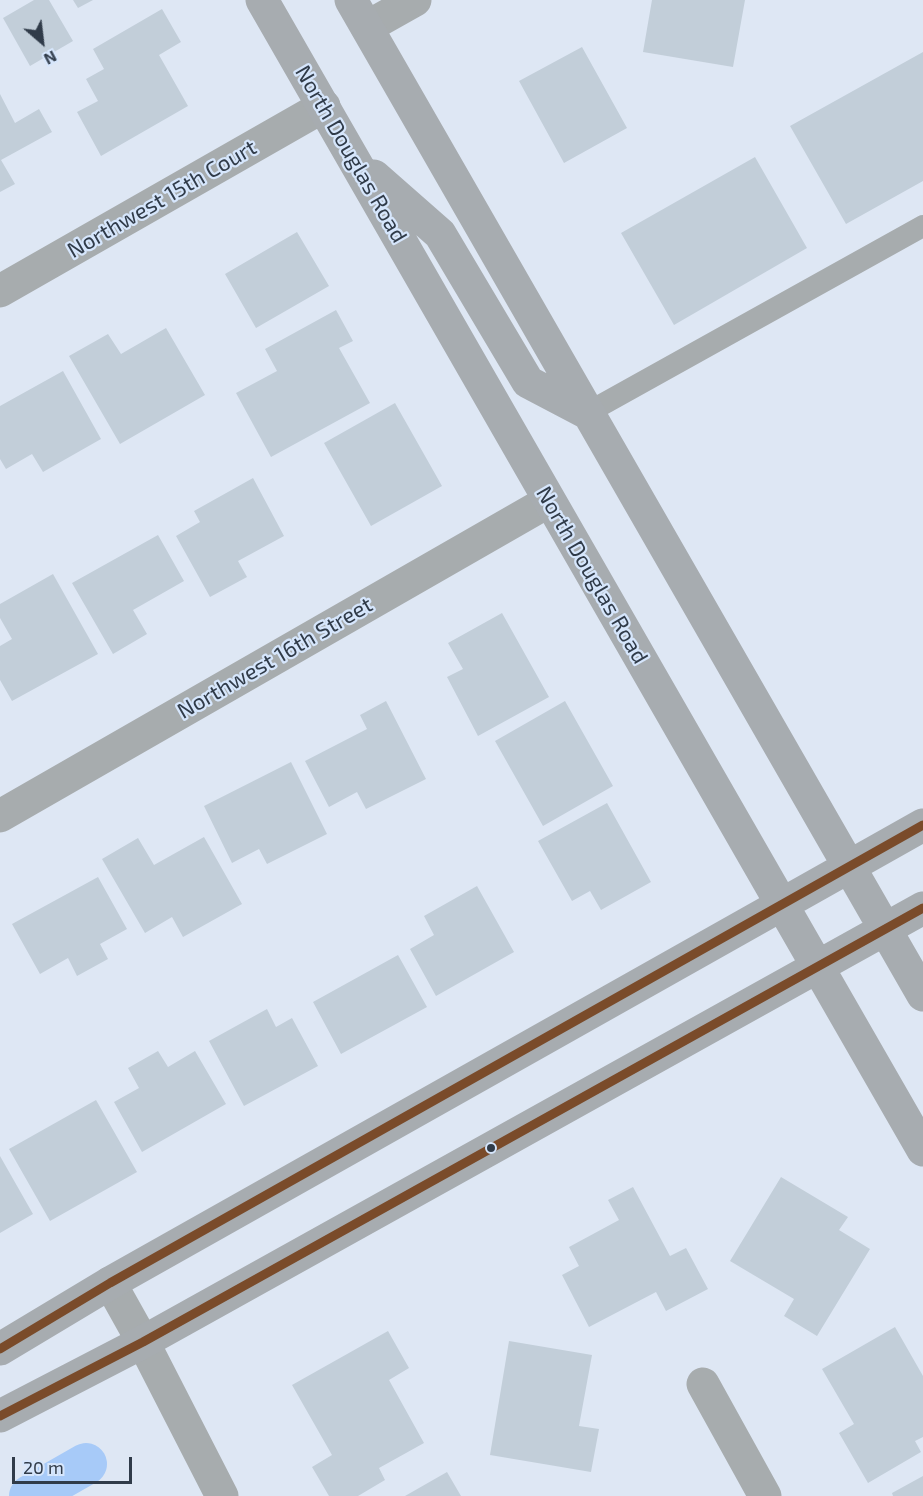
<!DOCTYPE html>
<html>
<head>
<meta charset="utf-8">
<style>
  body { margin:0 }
  #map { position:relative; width:923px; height:1496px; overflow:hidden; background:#dee7f4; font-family:"Exo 2",sans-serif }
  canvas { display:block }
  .north { position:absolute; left:12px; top:12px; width:60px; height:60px; -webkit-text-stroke:4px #d6e6fc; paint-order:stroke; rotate:152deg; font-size:16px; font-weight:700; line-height:24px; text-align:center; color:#303b49 }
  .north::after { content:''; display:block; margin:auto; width:21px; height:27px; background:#303b49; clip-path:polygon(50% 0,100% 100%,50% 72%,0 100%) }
  .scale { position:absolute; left:12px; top:1457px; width:120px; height:27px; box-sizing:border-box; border:3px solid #303b49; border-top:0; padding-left:8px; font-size:18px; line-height:21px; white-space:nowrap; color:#303b49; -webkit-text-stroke:4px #d6e6fc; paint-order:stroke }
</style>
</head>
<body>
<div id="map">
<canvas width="923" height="1496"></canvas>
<div class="north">N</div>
<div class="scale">20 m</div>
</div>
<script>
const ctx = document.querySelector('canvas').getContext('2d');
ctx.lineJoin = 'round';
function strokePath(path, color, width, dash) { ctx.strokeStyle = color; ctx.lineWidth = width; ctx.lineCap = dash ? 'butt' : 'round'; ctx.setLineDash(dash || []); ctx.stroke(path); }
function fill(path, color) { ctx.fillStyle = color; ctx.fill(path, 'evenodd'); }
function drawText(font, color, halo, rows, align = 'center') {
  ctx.font = font + ' "Exo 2",sans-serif'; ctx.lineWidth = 4.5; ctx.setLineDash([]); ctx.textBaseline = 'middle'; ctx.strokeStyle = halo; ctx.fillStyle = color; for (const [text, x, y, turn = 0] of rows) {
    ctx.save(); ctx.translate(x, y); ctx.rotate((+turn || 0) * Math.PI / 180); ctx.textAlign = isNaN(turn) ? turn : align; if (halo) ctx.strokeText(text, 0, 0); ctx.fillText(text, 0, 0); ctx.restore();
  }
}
strokePath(new Path2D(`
  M30,1496l56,-32`), '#a7caf8', 42);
fill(new Path2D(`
  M34,0h15l24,41 -43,25 -27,-48z
  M73,0h20l-15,8z
  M652,0h93l-12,67 -90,-15z
  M162,9l19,33 -22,13 29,51 -87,50 -24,-44 21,-11 -12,-22 18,-10 -11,-20z
  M582,47l45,81 -63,35 -45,-82z
  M923,52v129l-77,43 -56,-98z
  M0,94l15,29 24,-14 13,23 -51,28 14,24 -15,8z
  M755,157l52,91 -133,77 -53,-92z
  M297,232l32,54 -73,42 -31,-54z
  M336,310l17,31 -14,7 31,55 -99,54 -35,-64 41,-22 -12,-22z
  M166,328l39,67 -85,49 -51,-88 39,-22 13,20z
  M63,371l38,68 -58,33 -11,-18 -26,15 -6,-10v-53z
  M395,403l47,83 -71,40 -47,-83z
  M253,478l31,58 -46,25 9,16 -37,20 -34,-61 24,-14 -6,-11z
  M158,535l26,46 -51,29 14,24 -34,20 -41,-71z
  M53,574l45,80 -86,47 -12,-21v-34l12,-7 -12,-21v-14z
  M502,613l47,84 -71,39 -31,-59 16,-8 -15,-26z
  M386,701l40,78 -60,30 -9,-17 -28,15 -24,-46 62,-32 -7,-14z
  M565,701l48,85 -70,40 -48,-85z
  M291,762l36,72 -60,30 -8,-15 -27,14 -28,-57z
  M607,803l44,79 -50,28 -11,-19 -18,10 -34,-60z
  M204,837l38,67 -59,33 -11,-20 -27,16 -43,-74 36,-21 16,27z
  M98,877l29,52 -27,15 8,15 -31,17 -9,-18 -28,16 -28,-50z
  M477,886l37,66 -78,44 -26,-47 24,-14 -10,-19z
  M398,955l29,52 -86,47 -28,-52z
  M267,1009l9,18 16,-9 26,48 -74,40 -35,-65z
  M158,1051l10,16 27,-16 31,53 -84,48 -28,-50 25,-14 -11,-20z
  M96,1100l41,72 -87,49 -41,-72z
  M0,1156l33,58 -33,19z
  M781,1177l67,40 -9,13 31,19 -53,87 -33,-20 10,-17 -64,-38z
  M633,1187l37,69 16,-8 22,41 -42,22 -10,-19 -67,35 -27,-52 17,-9 -10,-19 50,-27 -11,-20z
  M895,1327l28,49v61l-8,4 6,11 -53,31 -29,-50 15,-9 -32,-55z
  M388,1331l21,37 -20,12 35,63 -45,25 6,12 -27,16h-29l-17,-29 20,-12 -40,-70z
  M509,1341l83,14 -13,71 20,3 -8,43 -101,-17z
  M447,1472l14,24h-56z
  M923,1476v20h-30l-1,-3z`), '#c2ced9');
strokePath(new Path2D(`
  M587,413l336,-187`), '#a7acae', 22);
strokePath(new Path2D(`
  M367,27l48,-27
  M0,291l324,-185
  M0,816l549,-315
  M110,1283l33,59 79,154
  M703,1384l62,112`), '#a7acae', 33);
strokePath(new Path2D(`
  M262,0l661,1150
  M351,0l572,995
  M374,176l66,58 88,148 59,31
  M0,1349l110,-66 813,-458
  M0,1416l143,-74 780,-434`), '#a7acb0', 33);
strokePath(new Path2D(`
  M0,1349l110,-66 813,-458
  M0,1416l143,-74 780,-434`), '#7a4b2a', 9);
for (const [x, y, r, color] of [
  [491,1148,5,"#303b49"]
]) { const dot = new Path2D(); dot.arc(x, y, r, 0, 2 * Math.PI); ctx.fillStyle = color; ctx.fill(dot); strokePath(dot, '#d6e6fc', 2); }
drawText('22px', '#303b49', '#d6e6fc', [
  ["North Douglas Road",351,154,60],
  ["Northwest 15th Court",162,199,-30],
  ["North Douglas Road",592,575,60],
  ["Northwest 16th Street",275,658,-30]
]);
</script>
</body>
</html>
